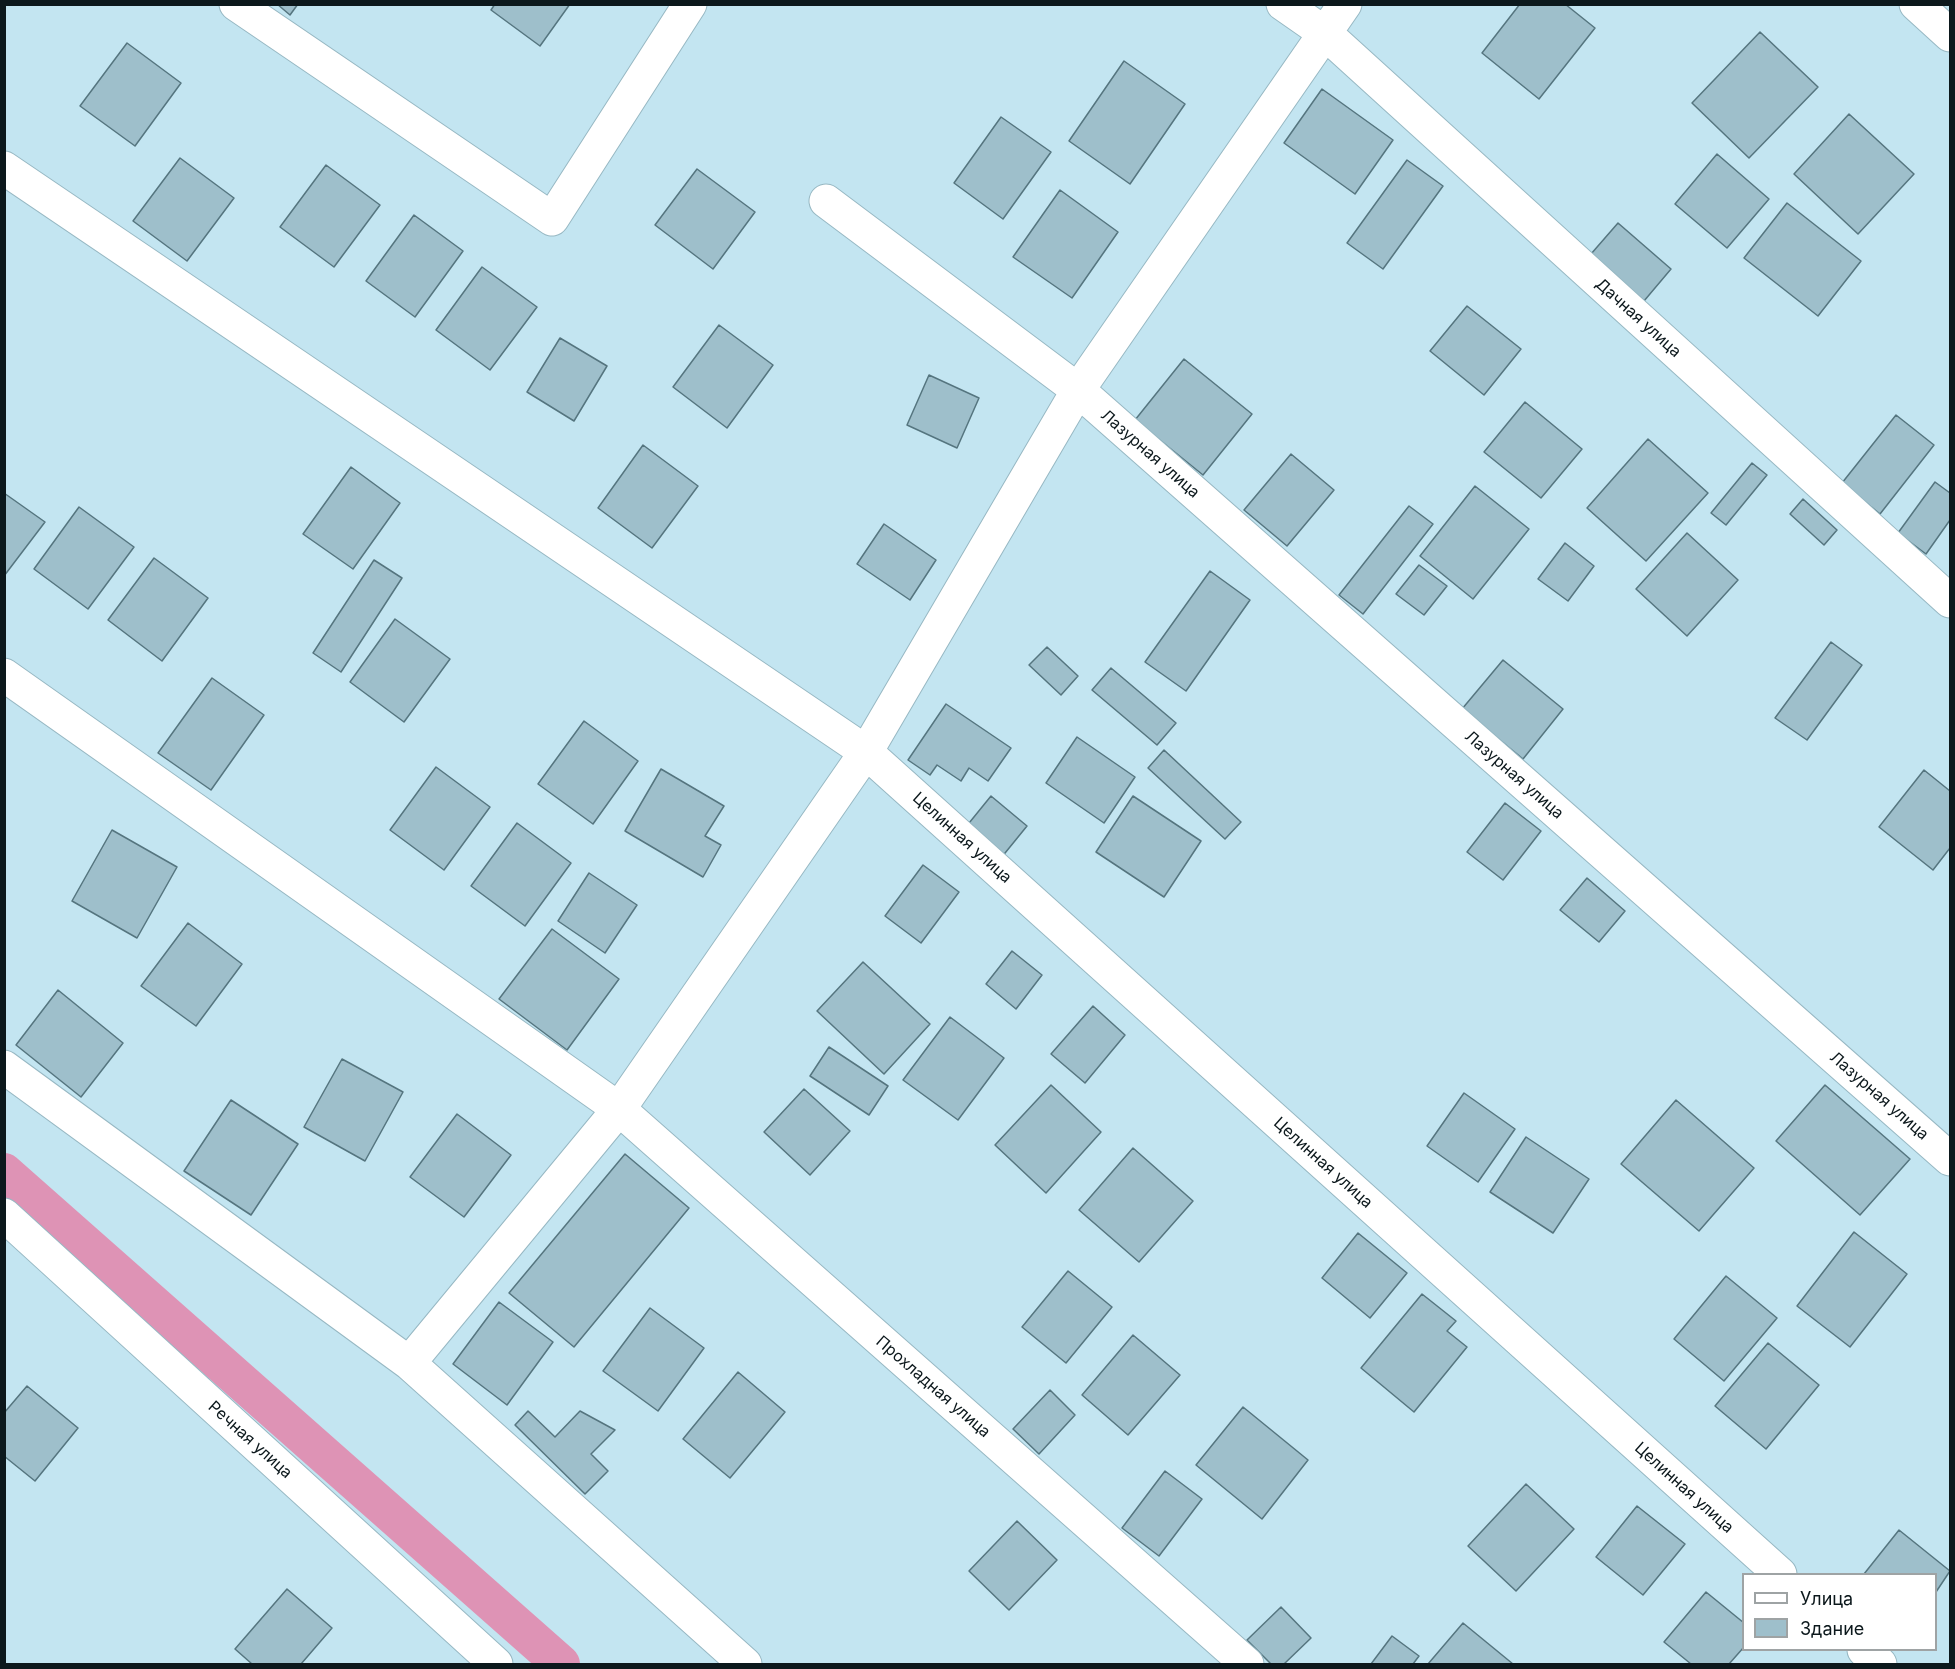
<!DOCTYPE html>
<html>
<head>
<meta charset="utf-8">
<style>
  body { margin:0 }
  #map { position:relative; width:1955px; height:1669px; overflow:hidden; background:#c3e5f1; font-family:Inter,sans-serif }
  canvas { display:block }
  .frame { position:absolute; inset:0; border:6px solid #0c181c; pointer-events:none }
  .legend { position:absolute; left:1742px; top:1573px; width:195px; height:78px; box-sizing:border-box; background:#fff; border:2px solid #9ea3a4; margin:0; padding:8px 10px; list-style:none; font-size:18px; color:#0c181c }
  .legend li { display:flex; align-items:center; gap:12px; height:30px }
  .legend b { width:30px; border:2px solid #9ea3a4 }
</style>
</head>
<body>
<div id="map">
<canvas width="1955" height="1669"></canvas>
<div class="frame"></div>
<ul class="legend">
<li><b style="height:8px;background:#fff"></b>Улица</li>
<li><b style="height:16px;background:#9ebfcb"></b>Здание</li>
</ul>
</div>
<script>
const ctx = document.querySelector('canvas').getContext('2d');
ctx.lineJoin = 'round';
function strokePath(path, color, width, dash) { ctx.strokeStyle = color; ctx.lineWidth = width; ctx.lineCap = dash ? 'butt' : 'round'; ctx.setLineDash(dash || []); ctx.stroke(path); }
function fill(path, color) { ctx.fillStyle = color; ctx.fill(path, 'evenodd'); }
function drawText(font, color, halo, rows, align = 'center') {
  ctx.font = font + ' Inter,sans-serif'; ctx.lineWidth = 5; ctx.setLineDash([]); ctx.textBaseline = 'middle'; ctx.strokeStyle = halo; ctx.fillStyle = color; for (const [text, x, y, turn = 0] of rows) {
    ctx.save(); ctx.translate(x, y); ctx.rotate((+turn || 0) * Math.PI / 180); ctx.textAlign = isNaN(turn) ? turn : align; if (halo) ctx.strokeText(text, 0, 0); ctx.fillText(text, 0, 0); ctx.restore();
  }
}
strokePath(new Path2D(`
  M4,1172l557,492`), '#de93b5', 38);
const building = new Path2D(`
  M277,4h21l-8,11z
  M495,4h75l-30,42 -49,-36z
  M1520,4h45l30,24 -56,71 -57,-46z
  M1760,32l58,55 -69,71 -57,-55z
  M127,43l54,40 -46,63 -55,-40z
  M1124,61l61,43 -55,80 -61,-43z
  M1322,89l71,51 -38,54 -71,-51z
  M1849,114l65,60 -56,60 -64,-60z
  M1001,117l50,35 -48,67 -49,-36z
  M1717,154l52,45 -42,49 -52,-44z
  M180,158l54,40 -47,63 -54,-40z
  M1407,160l36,26 -60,83 -36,-26z
  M326,165l54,40 -46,62 -54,-40z
  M697,169l58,43 -42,57 -58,-44z
  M1060,190l58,42 -46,66 -59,-41z
  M1787,203l74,58 -43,55 -74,-58z
  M414,215l49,36 -48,66 -49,-36z
  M1618,223l53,46 -27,32 -53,-47z
  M482,267l55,40 -47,63 -54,-40z
  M1467,306l54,43 -37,46 -54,-44z
  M719,325l54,40 -46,63 -54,-41z
  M560,338l47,28 -33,55 -47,-29z
  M1184,359l68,55 -49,61 -68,-55z
  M929,375l50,23 -22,50 -50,-23z
  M1525,402l57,47 -41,49 -57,-46z
  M1896,415l38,30 -54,69 -38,-31z
  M1648,439l60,54 -62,68 -59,-53z
  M643,445l55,41 -46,62 -54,-40z
  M1291,454l43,36 -47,56 -43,-36z
  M1752,463l15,12 -41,50 -15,-12z
  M351,467l49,36 -47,66 -50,-35z
  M1935,482l15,11v27l-24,34 -28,-21z
  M1475,486l54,43 -56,70 -53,-43z
  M4,493l41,29 -41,54z
  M1803,499l34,31 -13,15 -34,-31z
  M1409,506l24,18 -70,90 -24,-19z
  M79,507l55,40 -46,62 -54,-40z
  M884,524l52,36 -26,40 -53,-36z
  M1687,533l51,47 -51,56 -51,-47z
  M1565,543l29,23 -26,35 -30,-22z
  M154,558l54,40 -46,63 -54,-41z
  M374,560l28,18 -61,94 -28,-19z
  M1419,565l28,21 -23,29 -28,-21z
  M1210,571l40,29 -64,91 -41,-29z
  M395,619l55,40 -46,63 -54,-40z
  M1831,642l31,23 -55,75 -32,-22z
  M1047,647l31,29 -17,19 -32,-30z
  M1503,660l60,49 -40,50 -61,-50z
  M1111,668l65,55 -19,22 -65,-55z
  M212,678l52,37 -53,75 -53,-37z
  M946,704l65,44 -23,33 -19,-13 -8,13 -24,-16 -7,10 -22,-15z
  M584,721l54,40 -45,63 -55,-40z
  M1077,737l58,40 -31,46 -58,-40z
  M1164,750l77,72 -16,17 -77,-71z
  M436,767l54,40 -46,63 -54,-40z
  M661,769l63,37 -19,30 16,9 -18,32 -78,-46z
  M1924,770l26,21v57l-17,22 -54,-43z
  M991,796l36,30 -26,32 -36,-30z
  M1133,796l68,45 -37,56 -68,-45z
  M1505,803l36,28 -38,49 -36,-28z
  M517,823l54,40 -46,63 -54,-40z
  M112,830l65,37 -40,71 -65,-37z
  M923,865l36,27 -38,51 -36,-27z
  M589,873l48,32 -32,48 -47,-32z
  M1587,878l38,33 -26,31 -39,-32z
  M188,923l54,41 -46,62 -55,-40z
  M552,929l67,50 -52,71 -68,-51z
  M1012,951l30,24 -26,34 -30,-25z
  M863,962l67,62 -46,50 -67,-63z
  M58,990l65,53 -42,54 -65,-52z
  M1093,1006l32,29 -40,48 -34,-29z
  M950,1017l54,41 -46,62 -55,-40z
  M829,1047l59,39 -19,29 -59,-39z
  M342,1059l61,33 -38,69 -61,-34z
  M1051,1085l50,47 -55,61 -51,-48z
  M1825,1085l85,74 -50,56 -84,-74z
  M804,1089l46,42 -40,44 -46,-43z
  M1464,1093l51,36 -37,53 -51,-36z
  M231,1100l67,44 -47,71 -67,-44z
  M1676,1100l78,68 -55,63 -78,-67z
  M457,1114l54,41 -47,62 -54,-40z
  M1526,1137l63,42 -36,54 -63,-41z
  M1133,1148l60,53 -54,61 -60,-52z
  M625,1154l64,54 -115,139 -65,-54z
  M1854,1232l53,42 -57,73 -53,-41z
  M1358,1233l49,40 -37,45 -48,-40z
  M1068,1271l44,36 -46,56 -44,-36z
  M1726,1276l51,42 -53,63 -50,-42z
  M1422,1294l34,27 -9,10 20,16 -53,65 -53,-44z
  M499,1302l54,40 -46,63 -54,-41z
  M650,1308l54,40 -46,63 -55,-40z
  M1133,1335l47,40 -52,60 -46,-40z
  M1768,1343l51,42 -53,64 -51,-43z
  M738,1372l47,40 -55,66 -47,-39z
  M27,1386l51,42 -43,53 -31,-25v-43z
  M1050,1390l25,25 -36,39 -26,-25z
  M1243,1407l65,53 -46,59 -66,-54z
  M528,1411l27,26 25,-26 35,19 -24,24 17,17 -23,23 -70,-69z
  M1165,1471l37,28 -43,57 -37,-28z
  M1526,1484l48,45 -58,62 -48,-45z
  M1637,1506l48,38 -42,51 -47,-38z
  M1017,1521l40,39 -48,50 -40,-39z
  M1899,1530l51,41 -14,21v-18h-72z
  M287,1589l45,39 -31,36h-49l-17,-15z
  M1706,1592l38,31v24l-15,17h-38l-27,-22z
  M1281,1607l30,31 -27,26h-13l-24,-24z
  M1463,1623l50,41h-85z
  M1392,1636l27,20 -6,8h-42z`);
fill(building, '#9ebfcb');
strokePath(building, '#55757f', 1.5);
const minor = new Path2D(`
  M236,4l316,215 138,-215
  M1283,4l43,30 624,567
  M1916,4l34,31
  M4,168l862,584 914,822
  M826,201l252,189 872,769
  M4,675l615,434 628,555
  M4,1067l405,296 336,301
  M4,1215l492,449
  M409,1363l210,-254 247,-357 212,-362 267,-386
  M1864,1650l16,14`);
strokePath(minor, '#97b8c3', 35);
strokePath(minor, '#fff', 33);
drawText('16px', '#0c181c', '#fff', [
  ["Дачная улица",1638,318,42],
  ["Лазурная улица",1150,454,41],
  ["Лазурная улица",1514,775,41],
  ["Целинная улица",962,838,42],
  ["Лазурная улица",1879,1096,41],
  ["Целинная улица",1323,1163,42],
  ["Прохладная улица",933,1387,41],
  ["Речная улица",250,1440,42],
  ["Целинная улица",1684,1488,42]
]);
</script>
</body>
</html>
